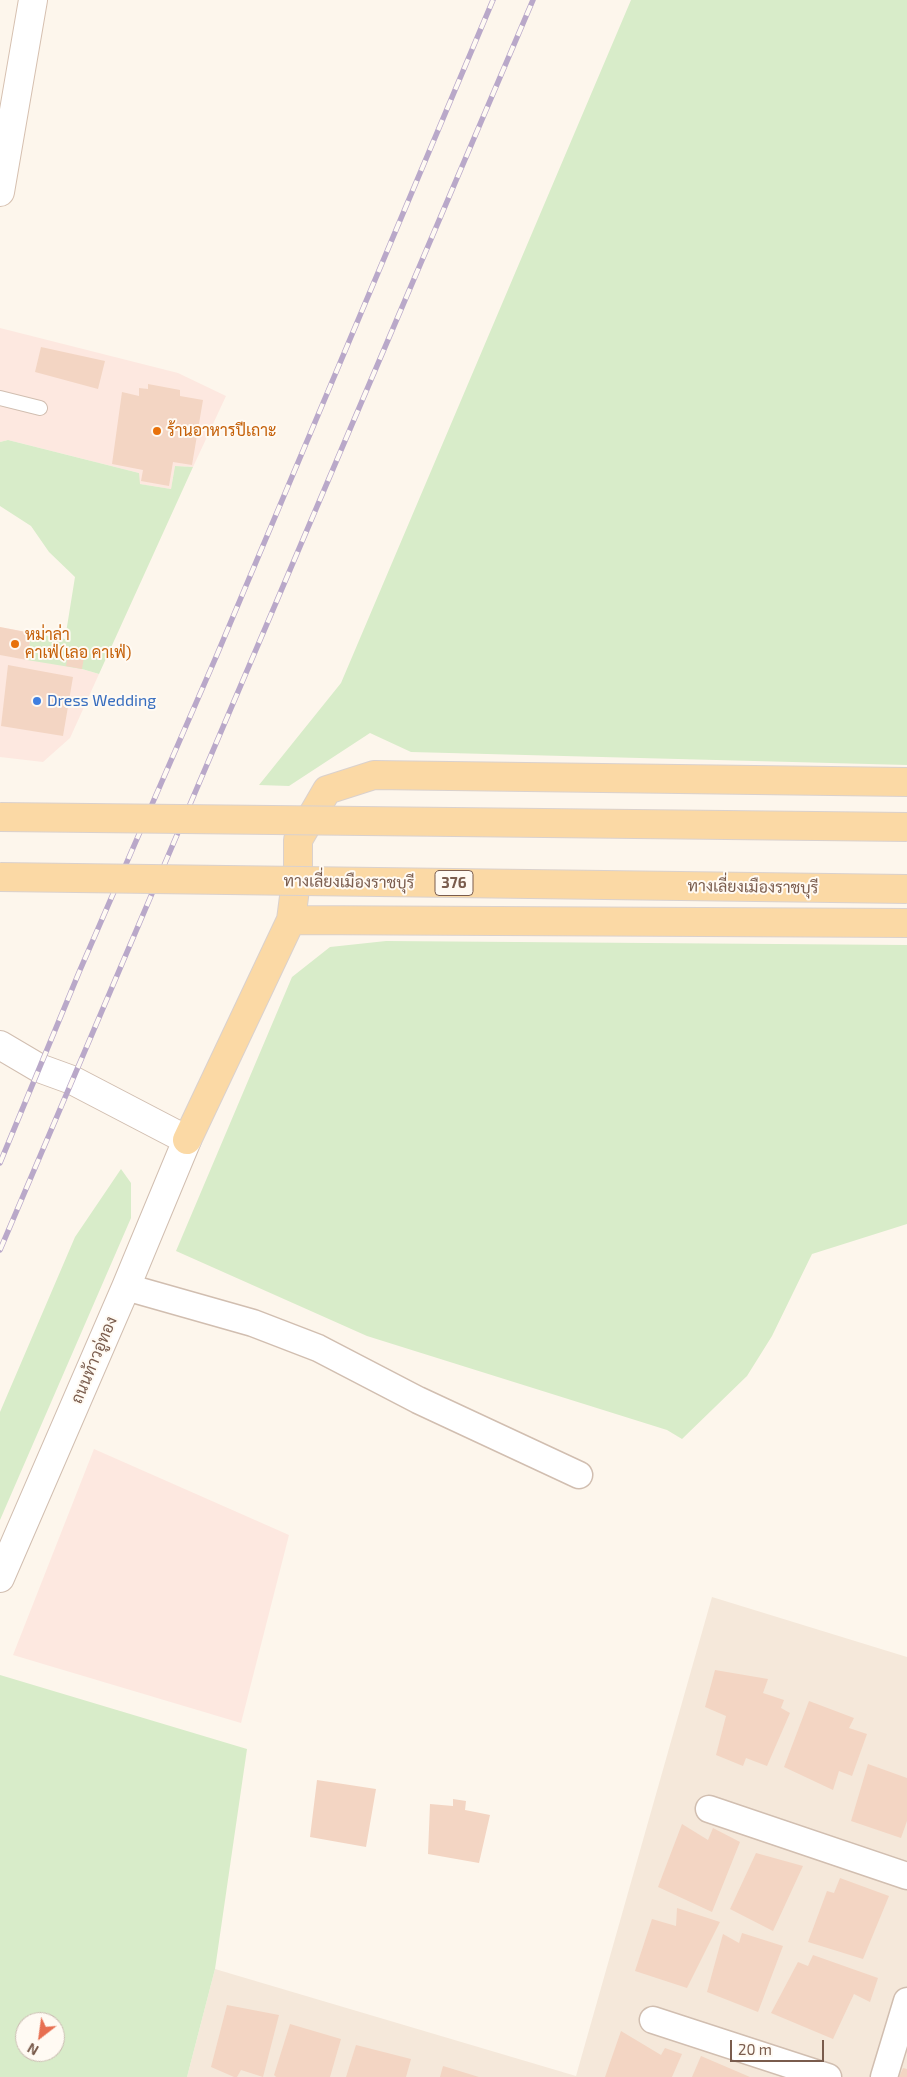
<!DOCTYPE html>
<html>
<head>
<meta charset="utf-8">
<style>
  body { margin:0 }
  #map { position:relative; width:907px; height:2077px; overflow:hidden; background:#fdf6ec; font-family:"Exo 2",sans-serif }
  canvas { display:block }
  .north { position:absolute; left:15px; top:2012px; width:50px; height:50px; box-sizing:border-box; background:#fffaf3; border:1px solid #cabbb1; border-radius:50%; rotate:210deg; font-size:14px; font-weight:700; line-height:20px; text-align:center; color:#7a5c4d }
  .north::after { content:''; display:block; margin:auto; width:18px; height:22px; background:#e76f51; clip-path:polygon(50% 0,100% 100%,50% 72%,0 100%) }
  .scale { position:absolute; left:730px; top:2040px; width:94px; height:22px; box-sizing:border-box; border:2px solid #7a5c4d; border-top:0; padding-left:6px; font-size:15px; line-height:18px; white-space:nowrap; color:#7a5c4d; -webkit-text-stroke:4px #fffaf3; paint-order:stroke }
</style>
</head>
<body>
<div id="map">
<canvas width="907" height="2077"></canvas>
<div class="north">N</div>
<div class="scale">20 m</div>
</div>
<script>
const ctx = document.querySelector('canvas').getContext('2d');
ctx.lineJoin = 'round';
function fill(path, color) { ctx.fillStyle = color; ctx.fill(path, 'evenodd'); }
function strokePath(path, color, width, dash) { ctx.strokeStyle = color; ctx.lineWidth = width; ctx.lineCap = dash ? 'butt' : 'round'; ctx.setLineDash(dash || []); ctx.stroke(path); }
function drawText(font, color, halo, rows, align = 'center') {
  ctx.font = font + ' "Exo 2",Sarabun,sans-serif'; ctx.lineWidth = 4; ctx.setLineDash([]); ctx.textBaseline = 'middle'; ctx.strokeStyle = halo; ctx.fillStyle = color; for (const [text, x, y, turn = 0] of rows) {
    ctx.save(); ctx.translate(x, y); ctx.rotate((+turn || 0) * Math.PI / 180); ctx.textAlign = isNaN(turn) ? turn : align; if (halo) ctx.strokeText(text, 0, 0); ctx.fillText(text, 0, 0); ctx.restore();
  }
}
fill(new Path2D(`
  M712,1597l195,60v420h-720l28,-108 361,107z`), '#f5e8da');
fill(new Path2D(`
  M0,328l178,45 48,23 -33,71 -18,-1 -4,23 -32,-5v-11l-131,-33 -8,2z
  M0,627l86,16 -4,26 17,5 -29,64 -27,24 -43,-5z
  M94,1449l195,86 -48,188 -228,-68z`), '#fde8e0');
fill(new Path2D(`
  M631,0h276v765l-496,-13 -41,-19 -81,53 -30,-1 82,-102z
  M8,440l131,33 1,11 31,5 4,-23 18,1 -94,207 -17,-5 -55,-9 4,-27 34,6 10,-62 -26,-25 -18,-26 -31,-20v-64z
  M386,941l521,4v279l-95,30 -40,82 -25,40 -65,63 -15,-9 -300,-94 -191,-85 116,-274 38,-30z
  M121,1169l10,14v35l-131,302v-108l75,-175z
  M0,1675l247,74 -32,220 -28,108h-187zM25,2022h30v30h-30z`), '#d8ecc9');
fill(new Path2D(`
  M41,347l64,14 -7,28 -63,-17z
  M148,384l32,6v6l23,4 -11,65 -19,-3 -4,24 -28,-5 2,-11 -31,-6 10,-72 17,4v-8l9,1z
  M0,627l31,6 -4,27 -27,-5z
  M68,654l16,3 -2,12 -16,-3z
  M8,665l65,12 -10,59 -62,-10z
  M715,1670l53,9 -5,14 21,7 -3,8 9,5 -23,53 -21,-8 -3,8 -27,-11 10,-39 -21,-9z
  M809,1701l45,17 -5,10 18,6 -15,42 -13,-5 -6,19 -49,-23z
  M868,1764l39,14v43l-6,17 -50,-17z
  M317,1780l59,9 -10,58 -56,-10z
  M453,1799l13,2 -1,9 25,5 -11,48 -51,-9 2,-50 23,2z
  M682,1824l26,16 5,-12 27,14 -28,70 -54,-25z
  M756,1853l47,13 -30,65 -43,-22z
  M840,1878l49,18 -26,63 -55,-17 19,-51 7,2z
  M677,1908l43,14 -33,66 -52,-17 17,-52 24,7z
  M742,1933l41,13 -25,66 -51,-20 16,-58 16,9z
  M813,1955l65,23 -8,24 -16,-8 -21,45 -62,-26 27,-51 10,4z
  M227,2005l52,10 -16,62 -22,-7 -4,7h-3l-23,-10z
  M290,2024l51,15 -11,38h-54l-2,-2z
  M621,2031l40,24 4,-7 17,6 -10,23h-67z
  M356,2045l55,14 -5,18h-60z
  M701,2056l49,21h-58z
  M443,2066l36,11h-39z
  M903,2068l4,1v8h-8z`), '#f3d5c3');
const service = new Path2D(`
  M0,398l40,10`);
const minor = new Path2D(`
  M126,1287l127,36 65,25 100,52 161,75
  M709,1809l198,67
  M653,2020l175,57
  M884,2077l23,-76`);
const tertiary = new Path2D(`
  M0,1045l39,23 33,12 115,60 -61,147 -126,291`);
const secondary = new Path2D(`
  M0,192l33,-192`);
const primary = new Path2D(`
  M907,782l-533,-7 -47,15 -29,50v26l-7,54 616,3
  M187,1140l104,-220`);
strokePath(service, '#d1beb0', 16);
strokePath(minor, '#d1beb0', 29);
strokePath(tertiary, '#d1beb0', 30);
strokePath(secondary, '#d6c0b0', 30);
strokePath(primary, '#dad1cd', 30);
strokePath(service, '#fff', 14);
strokePath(minor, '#fff', 26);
strokePath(tertiary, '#fff', 28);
strokePath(secondary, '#fff', 28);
strokePath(primary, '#fbd9a5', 28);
const rail = new Path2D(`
  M0,1163l80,-193 136,-313 277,-657
  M0,1250l533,-1250`);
strokePath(rail, '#b9a8c9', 5.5);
strokePath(rail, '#fffaf3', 4, [11]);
const primaryBridge = new Path2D(`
  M0,817l907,10
  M0,877l907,12`);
strokePath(primaryBridge, '#dad1cd', 30, []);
strokePath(primaryBridge, '#fbd9a5', 28);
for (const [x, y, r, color] of [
  [157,431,5,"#e8710a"],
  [15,644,5,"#e8710a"],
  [37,701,5,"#3f7fe0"]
]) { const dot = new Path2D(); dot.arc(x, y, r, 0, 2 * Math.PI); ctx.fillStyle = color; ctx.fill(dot); strokePath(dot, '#fffaf3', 2); }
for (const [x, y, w] of [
  [454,883,38]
]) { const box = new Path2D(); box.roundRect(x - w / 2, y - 12.5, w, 25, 4); ctx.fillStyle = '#fffaf3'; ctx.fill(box); strokePath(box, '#7a5c4d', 1); }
drawText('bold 15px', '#7a5c4d', null, [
  ["376",454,883]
]);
drawText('16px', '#c56008', '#fffaf3', [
  ["ร้านอาหารปีเถาะ",167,431],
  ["หม่าล่า",25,635],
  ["คาเฟ่(เลอ คาเฟ่)",25,653]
], 'left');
drawText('16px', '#366cbe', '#fffaf3', [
  ["Dress Wedding",47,701]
], 'left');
drawText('16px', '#7a5c4d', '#fffaf3', [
  ["ทางเลี่ยงเมืองราชบุรี",349,882,1],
  ["ทางเลี่ยงเมืองราชบุรี",753,887,1],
  ["ถนนท้าวอู่ทอง",94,1360,-67]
]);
</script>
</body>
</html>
